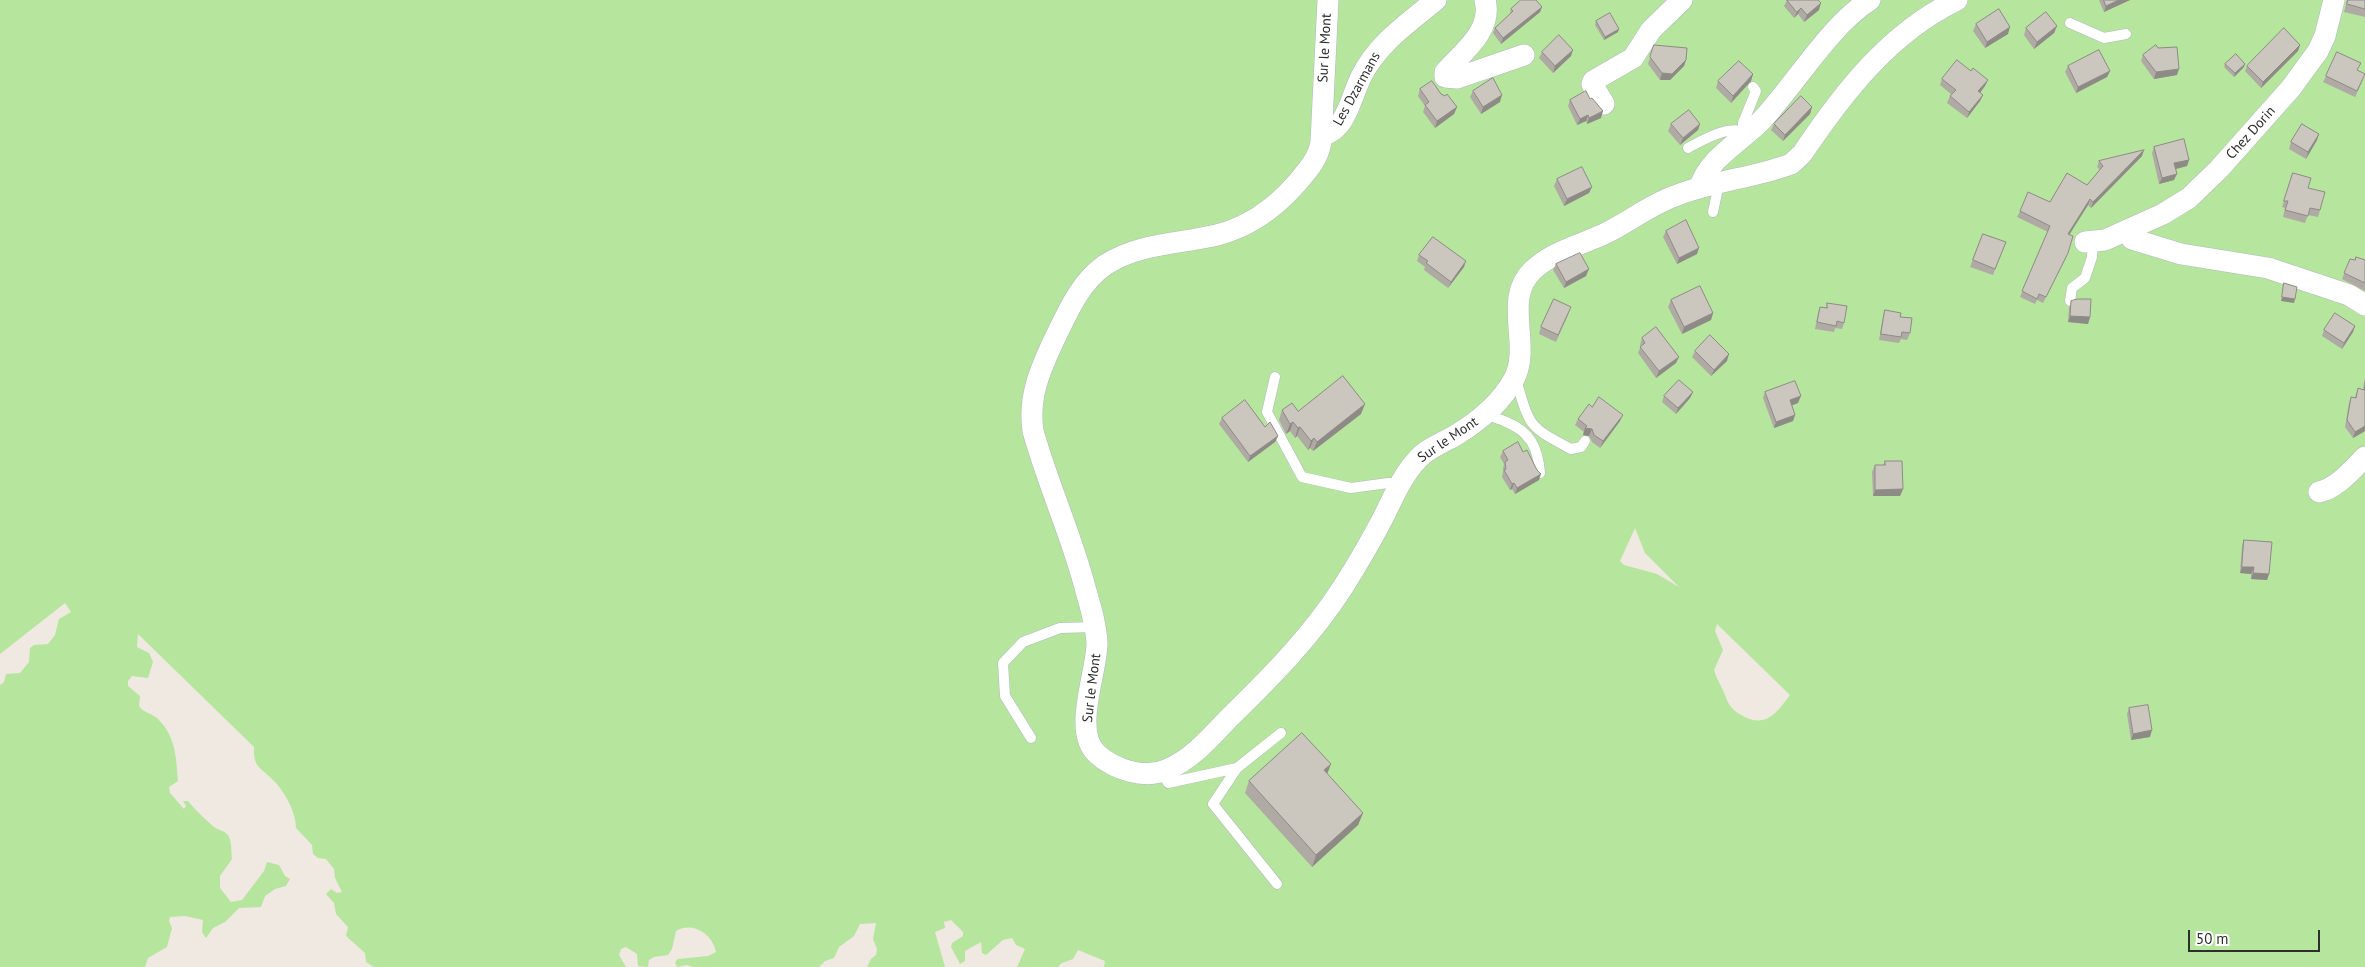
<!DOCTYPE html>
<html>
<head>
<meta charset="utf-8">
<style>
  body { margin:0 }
  #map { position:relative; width:2365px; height:967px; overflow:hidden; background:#efe9e1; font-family:"PT Sans",sans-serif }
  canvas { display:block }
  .scale { position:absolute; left:2188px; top:930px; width:132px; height:22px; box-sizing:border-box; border:2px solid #2e2e2e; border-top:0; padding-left:6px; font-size:15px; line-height:18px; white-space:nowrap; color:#2e2e2e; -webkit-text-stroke:4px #fff; paint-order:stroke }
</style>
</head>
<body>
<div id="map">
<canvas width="2365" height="967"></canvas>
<div class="scale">50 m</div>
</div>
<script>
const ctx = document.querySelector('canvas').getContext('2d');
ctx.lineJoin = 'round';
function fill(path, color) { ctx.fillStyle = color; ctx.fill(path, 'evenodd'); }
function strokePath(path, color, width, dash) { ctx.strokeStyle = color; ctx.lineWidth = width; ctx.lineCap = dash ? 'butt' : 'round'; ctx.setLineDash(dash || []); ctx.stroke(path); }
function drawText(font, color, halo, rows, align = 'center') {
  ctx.font = font + ' "PT Sans",sans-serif'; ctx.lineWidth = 4; ctx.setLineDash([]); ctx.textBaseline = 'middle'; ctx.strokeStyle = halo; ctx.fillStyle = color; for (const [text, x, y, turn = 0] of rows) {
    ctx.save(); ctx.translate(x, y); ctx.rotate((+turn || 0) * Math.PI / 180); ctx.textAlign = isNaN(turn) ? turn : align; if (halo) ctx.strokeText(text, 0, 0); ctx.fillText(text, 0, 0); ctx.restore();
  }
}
fill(new Path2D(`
  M0,0h2365v967h-1261l1,-6 -27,-11 -5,9 -11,4 -4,4h-41l8,-18 -9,-4 -4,-7 -9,2 -17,15 -4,-2 -1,-11 -16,9v10l-5,3 -9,-17 1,-4 11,-7v-4l-12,-12 -7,2 1,6 -10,4 10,35h-78l4,-8 5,-4 1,-6 -4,-10 3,-16 -16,1 -6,12 -15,11 -5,11 -9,3 -6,6h-126l-6,-2 -10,2 -2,-5 3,-3 30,-3 8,-4c-3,-18 -24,-31 -40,-21l-4,18 -4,6 -14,2 -5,3 -1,7 -10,-1 -1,-12 -11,-7 -5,2 -2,6 7,12h-252l-8,-5 -1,-9 -19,-17 2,-9 -12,-13 -2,-11 -8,-9 5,-5 6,4 5,-1 -7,-14 -1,-9 -8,-10 -8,-1 -5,-4 -1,-9 -16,-17c0,-16 -12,-38 -24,-49 -12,-12 -19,-12 -18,-32l-116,-113 -1,13 12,6 4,9 -5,16 -16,-2 -4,5v5l12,10 -1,10c4,7 13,7 19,13 18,18 18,38 20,62l-9,6 1,6 14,16 2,-3 -3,-5h5c8,10 17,18 26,26 4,3 11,4 14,8 4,5 3,17 4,24l-12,17v12l11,14 11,-2 22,-29 3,-9 12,3 6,11 5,3 -4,7 -11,3 -10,7 -4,11 -22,1 -14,14 -12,6 -7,10 -4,-6 1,-12 -18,-4 -15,1 -1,4 3,7 -5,19 -19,11 -3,9h-145v-282l4,-3 2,-8 14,-1 9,-11 1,-14 4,-3 14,-1 7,-9 4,-16 12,-7 -6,-9 -65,51zM1635,528l10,25 34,34 -22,-13 -33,-9 -4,-4zM1717,624l73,71c-14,19 -25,34 -49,20 -9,-5 -13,-11 -16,-20 -3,-8 -8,-15 -11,-25l9,-20 -8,-19z`), '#b6e59e');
const lane = new Path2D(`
  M2070,23l34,15 22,-4
  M1743,132v-9l13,-32 -3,-4
  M1688,148c15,-8 42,-24 58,-15
  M1713,212l4,-19 -1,-9
  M2070,301l2,-13 13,-10 7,-21 1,-15
  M1275,377l-8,35 35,65 49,11 37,-5 12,1
  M1513,381l4,2c13,45 13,44 54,66l10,-2 4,-6
  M1487,413c5,5 10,5 17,8 26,10 34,26 36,52
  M1031,738l-26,-42 -2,-33 20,-21 37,-14 35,-1
  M1237,768l44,-35
  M1162,771l6,12 69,-15 -24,36 64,80`);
const street = new Path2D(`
  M1328,0l-7,142c-3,18 -14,29 -25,42 -21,24 -48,43 -79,51 -37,9 -79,8 -112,30 -26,18 -38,49 -51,75 -14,30 -26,57 -21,91 15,54 39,105 53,160 5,17 10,34 11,52 0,30 -25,88 0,111 18,16 47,25 69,16 25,-10 44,-32 62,-51 42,-41 83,-82 115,-132 14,-22 28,-46 40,-69 10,-20 19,-42 34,-58 10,-12 26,-17 39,-25 23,-14 45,-32 58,-56 18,-34 -12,-80 19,-109 21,-19 45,-24 71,-36 24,-11 45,-29 71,-38 37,-15 79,-18 116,-32l11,-10c41,-61 87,-121 155,-154
  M1485,0c8,30 -22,52 -40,72v5l12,1 67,-23
  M1604,104l-12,-20 1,-3 40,-23 18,-28 31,-30
  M1322,135c24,-4 29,-38 39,-58 16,-33 47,-54 75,-77
  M1700,187c7,-27 41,-46 61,-66 34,-36 68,-95 109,-121
  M2128,231l4,8 49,15 87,14 81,27 16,10
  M2085,242l20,-2 58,-26 26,-16 30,-29 72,-81 27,-37 7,-15 9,-36
  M2319,492c18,-4 33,-22 46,-35`);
strokePath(lane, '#b4b7c1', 11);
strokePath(street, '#b4b7c1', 22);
strokePath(lane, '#fff', 10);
strokePath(street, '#fff', 21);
fill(new Path2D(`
  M1787,0l32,10 -15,12 -6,-8 -4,4 -10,-12z
  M2099,0h31l-26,12z
  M2347,0h18v17l-21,-5z
  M1542,7l-2,5 -39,32 -8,-11 2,-5 15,-14 1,-5z
  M1596,21l22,11 -14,8 -9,-15z
  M1976,24l32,10 -23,14 -12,-17z
  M2057,26l-3,7 -20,16 -10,-14 2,-7z
  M1654,45l32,15 -2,6 -14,14h-10l-12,-16z
  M2300,45l-2,6 -37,37 -16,-17 2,-5z
  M1542,52l29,4 -18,17 -14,-15z
  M2143,55l34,20 -23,4 -13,-18z
  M2225,64l19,3 -10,10 -10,-10z
  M2068,66l42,5 -3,6 -31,16 -11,-21z
  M2358,70l5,10 -8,17 -32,-15 3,-6z
  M1753,74l-2,7 -20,22 -15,-15 2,-7z
  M1942,79l43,7 -5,7 3,2 -3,6 -13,17 -20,-15 3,-7 1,-2 -11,-9z
  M1420,89l21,5 4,2 12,11 -3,7 -19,14 -12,-16 2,-6 -7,-10z
  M1473,91l27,11 -19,12 -11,-17z
  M1570,100l31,18 -14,6 -1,-3 -9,4 -9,-19z
  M1812,107l-2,7 -27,27 -12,-11 3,-6z
  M1671,124h29l-2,6 -18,15 -12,-14z
  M2319,134l-2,6 -11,19 -17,-10 2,-7z
  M2154,147l35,13 -2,6 -11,3 -2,11 -15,4 -7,-31z
  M2142,156l-51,52 -3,-3 -19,29 -3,24 -23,45 -6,-3 -2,4 -15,-7 28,-65 -31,-15 3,-6 30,-9 37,-17 13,-15 -3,-3 2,-6z
  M2293,173l15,15 12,22 -2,7 -10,-2 -3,8 -22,-6 2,-9 -3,-1z
  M1557,179l32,14 -25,13 -10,-20z
  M1666,231l31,23 -20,10 -14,-27z
  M1983,234l23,8 -13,33 -23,-8z
  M1419,255l45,12 -16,21 -24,-18 1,-3 -8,-6z
  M2350,259l5,1h10v31l-23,-12z
  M1556,264l30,12 -22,12 -11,-18z
  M1671,300l42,13 -2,7 -29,14 -14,-27z
  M2071,301l19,16 -2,7 -20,-2 1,-14z
  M1827,303l17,20 -2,6 -7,-1 -1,4 -19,-3 3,-16 2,-6 6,1z
  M1885,310l15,7 10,16 -3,7 -6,-1 -2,4 -20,-3 4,-23z
  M1569,313l-13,29 -17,-8 2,-7z
  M2355,326l-2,6 -11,17 -20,-13 2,-6z
  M1642,338l34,25 -20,15 -18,-25 3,-7 -1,-1z
  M1695,351l32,10 -16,15 -19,-19z
  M2365,377v54l-12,7 -8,-11 4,-24 2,-6h4l3,-9 5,2z
  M1693,392l-3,6 -14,16 -14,-12 2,-6z
  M1765,392l33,11 -6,2 3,10 -2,6 -19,7 -11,-30z
  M1592,407l28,14 -20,27 -8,-6 -3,-6 -6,-1 1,-3 -9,-7 3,-6z
  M1282,410l16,1 63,3 -48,37 -3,-3 -2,2 -11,-14 -2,2 -5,-7 -4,3 -7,-14z
  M1222,418l43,9 13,9 -3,6 -27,20 -29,-38z
  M1503,451l36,29 -24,14 -3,-5 -2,1 -8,-13 1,-5v-3l1,-5 -4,-7z
  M1885,461l18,28 -3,7h-27l-1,-24 3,-7h8z
  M2244,540l25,34 -2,6 -16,-1v-5l-11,-1 2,-27z
  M2129,708l21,29 -19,3 -4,-26z
  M1327,774l36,39 -5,12 -46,42 -67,-74 4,-12z`), '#afaba4');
fill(new Path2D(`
  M2119,0h11l-26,12 2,-6z
  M1821,3l-2,7 -15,12 3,-7z
  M1542,7l-2,5 -39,32 2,-6z
  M1801,8l-3,6 -4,4 3,-6z
  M2057,26l-3,7 -20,16 3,-7z
  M2010,27l-2,7 -23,14 2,-6z
  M1619,29l-1,3 -14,8 1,-3z
  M2300,45l-2,6 -37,37 2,-6z
  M1573,50l-2,6 -18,17 2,-7z
  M1686,60l-2,6 -14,14h-10l2,-7z
  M2245,64l-1,3 -10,10 1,-4z
  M2179,69l-2,6 -23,4 2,-7z
  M2110,71l-3,6 -31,16 2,-6z
  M1753,74l-2,7 -20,22 2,-7z
  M1988,80l-3,6 -9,12 2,-7z
  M1502,95l-2,7 -19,12 2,-7z
  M1983,95l-3,6 -13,17 2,-6z
  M1457,107l-3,7 -19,14 2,-7z
  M1812,107l-2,7 -27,27 2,-6z
  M1603,111l-2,7 -14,6 2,-6z
  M1588,115l-2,6 -9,4 3,-6z
  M1700,124l-2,6 -18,15 3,-7z
  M2319,134l-2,6 -11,19 2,-7z
  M2144,150l-2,6 -51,52 2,-6z
  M2189,160l-2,6 -15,4 2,-7z
  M2177,174l-3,6 -15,4 3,-6z
  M1592,187l-3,6 -25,13 3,-7z
  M2090,199l-2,6 -22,35 2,-6z
  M1699,248l-2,6 -20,10 2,-6z
  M1466,261l-2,6 -16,21 3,-6z
  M1589,269l-3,7 -22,12 2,-6z
  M2282,297l13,2 -1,4 -13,-2z
  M1713,313l-2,7 -29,14 2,-7z
  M2070,316l20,1 -2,7 -20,-2z
  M2355,326l-2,6 -11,17 2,-6z
  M1729,354l-2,7 -16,15 3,-6z
  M1679,357l-3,6 -20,15 3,-7z
  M1693,392l-3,6 -14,16 2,-6z
  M1801,396l-3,7 -10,4 2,-7z
  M1365,404l-4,10 -48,37 4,-9z
  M1623,415l-3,6 -20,27 3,-7z
  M1795,415l-2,6 -19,7 2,-6z
  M1293,422l-3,9 -4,3 4,-10z
  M2365,426v5l-12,7 2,-6z
  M1300,427l-3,9 -2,2 3,-10z
  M1585,428l7,1 -3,7 -6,-1z
  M1278,436l-3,6 -27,20 2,-6z
  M1314,438l-4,10 -2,2 3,-9z
  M1541,474l-2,6 -24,14 2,-6z
  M1514,483l-2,6 -2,1 2,-6z
  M1903,489l-3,7h-27l2,-6z
  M2242,567h12l-3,7 -11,-1z
  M2253,573l16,1 -2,6 -16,-1z
  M2152,730l-2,7 -19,3 2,-6z
  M1331,764l-5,13 -2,-7z
  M1363,813l-5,12 -46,42 4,-12z`), '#8e8b86');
const building = new Path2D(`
  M1521,0h15l6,7 -39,31 -8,-10 18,-17 -2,-2z
  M1787,0h31l3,3 -14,12 -6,-7 -4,4z
  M2104,0h15l-13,6z
  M2348,0h17v9l-18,-5z
  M1999,9l11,18 -23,15 -11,-18z
  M2046,12l11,14 -20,16 -11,-14z
  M1610,13l9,16 -14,8 -9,-16z
  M2284,28l16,17 -37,37 -16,-16z
  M1559,35l14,15 -18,16 -13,-14z
  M1654,45l33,3 -1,12 -14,14 -10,-1 -12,-16z
  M2156,45l2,3 19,-1 2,22 -23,3 -13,-17z
  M2099,50l11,21 -32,16 -10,-21z
  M2337,52l24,11 -4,7 8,4 -8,17 -31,-15z
  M2236,54l9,10 -10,9 -10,-9z
  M1957,60l14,11 2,-3 15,12 -10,11 5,4 -14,17 -19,-16 6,-6 -14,-11z
  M1739,61l14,13 -20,22 -15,-15z
  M1493,78l9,17 -19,12 -10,-16z
  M1432,81l9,13 4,2 2,-2 10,13 -20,14 -12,-16 4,-3 -9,-13z
  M1586,91l4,8 2,-1 11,13 -14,7 -1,-3 -8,4 -10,-19z
  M1801,96l11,11 -27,28 -11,-11z
  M1689,110l11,14 -17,14 -12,-14z
  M2302,124l17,10 -11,18 -17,-10z
  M2184,139l5,21 -15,3 3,11 -15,4 -8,-31z
  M2144,150l-51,52 -3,-3 -22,35 5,2 -5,17 -22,44 -7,-3 -2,5 -15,-8 28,-65 -30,-15 8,-19 22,10 17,-29 20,12 16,-19 -4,-5z
  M1582,167l10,20 -25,12 -10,-20z
  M2293,173l18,5 -3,10 17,4 -5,18 -10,-2 -2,8 -23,-6 3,-9h-4z
  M1686,220l13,28 -20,10 -13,-27z
  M1983,234l23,8 -11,27 -22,-9z
  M1433,237l33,24 -15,21 -25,-19 2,-2 -9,-6z
  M1580,253l9,16 -23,13 -10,-18z
  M2356,257l9,3v23l-21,-10 6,-14 5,1z
  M2284,283l13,4 -2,12 -13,-2z
  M1700,286l13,27 -29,14 -13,-27z
  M1554,299l17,8 -13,28 -17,-8z
  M2078,299h13l-1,18 -20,-1 1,-15z
  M1827,303l20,3 -3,17 -7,-2 -1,5 -19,-4 3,-15 7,1z
  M1885,310l16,3 -1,4 12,1 -2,15 -8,-1 -1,5 -20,-3z
  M2335,313l20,13 -11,17 -20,-13z
  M1656,327l23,30 -20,14 -19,-24 5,-4 -3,-5z
  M1710,335l19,19 -15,16 -19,-19z
  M1343,376l22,28 -48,38 -3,-4 -3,3 -11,-14 -2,1 -5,-6 -3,2 -8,-14 10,-7 6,8z
  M1679,380l14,12 -15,16 -14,-12z
  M1795,381l6,15 -11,4 5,15 -19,7 -11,-30z
  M2365,383v43l-10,6 -8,-12 4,-23 5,1 2,-10 6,2z
  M1599,397l24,18 -20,26 -9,-6 -2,-6 -7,-1 2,-2 -9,-7 11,-15 3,3z
  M1245,400l20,27 5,-5 8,14 -28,20 -28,-38z
  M1518,442l5,10 4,-2 10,20 4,4 -24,14 -3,-5 -2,1 -8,-14 2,-1 -1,-7 3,-2 -5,-9z
  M1885,461h17l1,28 -28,1v-25h10z
  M2244,540l28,2 -3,32 -16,-1 1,-6h-12z
  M2148,705l4,25 -19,4 -4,-26z
  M1302,733l29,31 -7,6 39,43 -47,42 -67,-74z`);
fill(building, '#cbc7bf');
strokePath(building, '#8e8b86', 1);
drawText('14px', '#2e2e2e', '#fff', [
  ["Sur le Mont",1325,48,-87],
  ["Les Dzarmans",1357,89,-61],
  ["Chez Dorin",2251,133,-48],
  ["Sur le Mont",1448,440,-34],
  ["Sur le Mont",1092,688,-83]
]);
</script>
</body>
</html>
